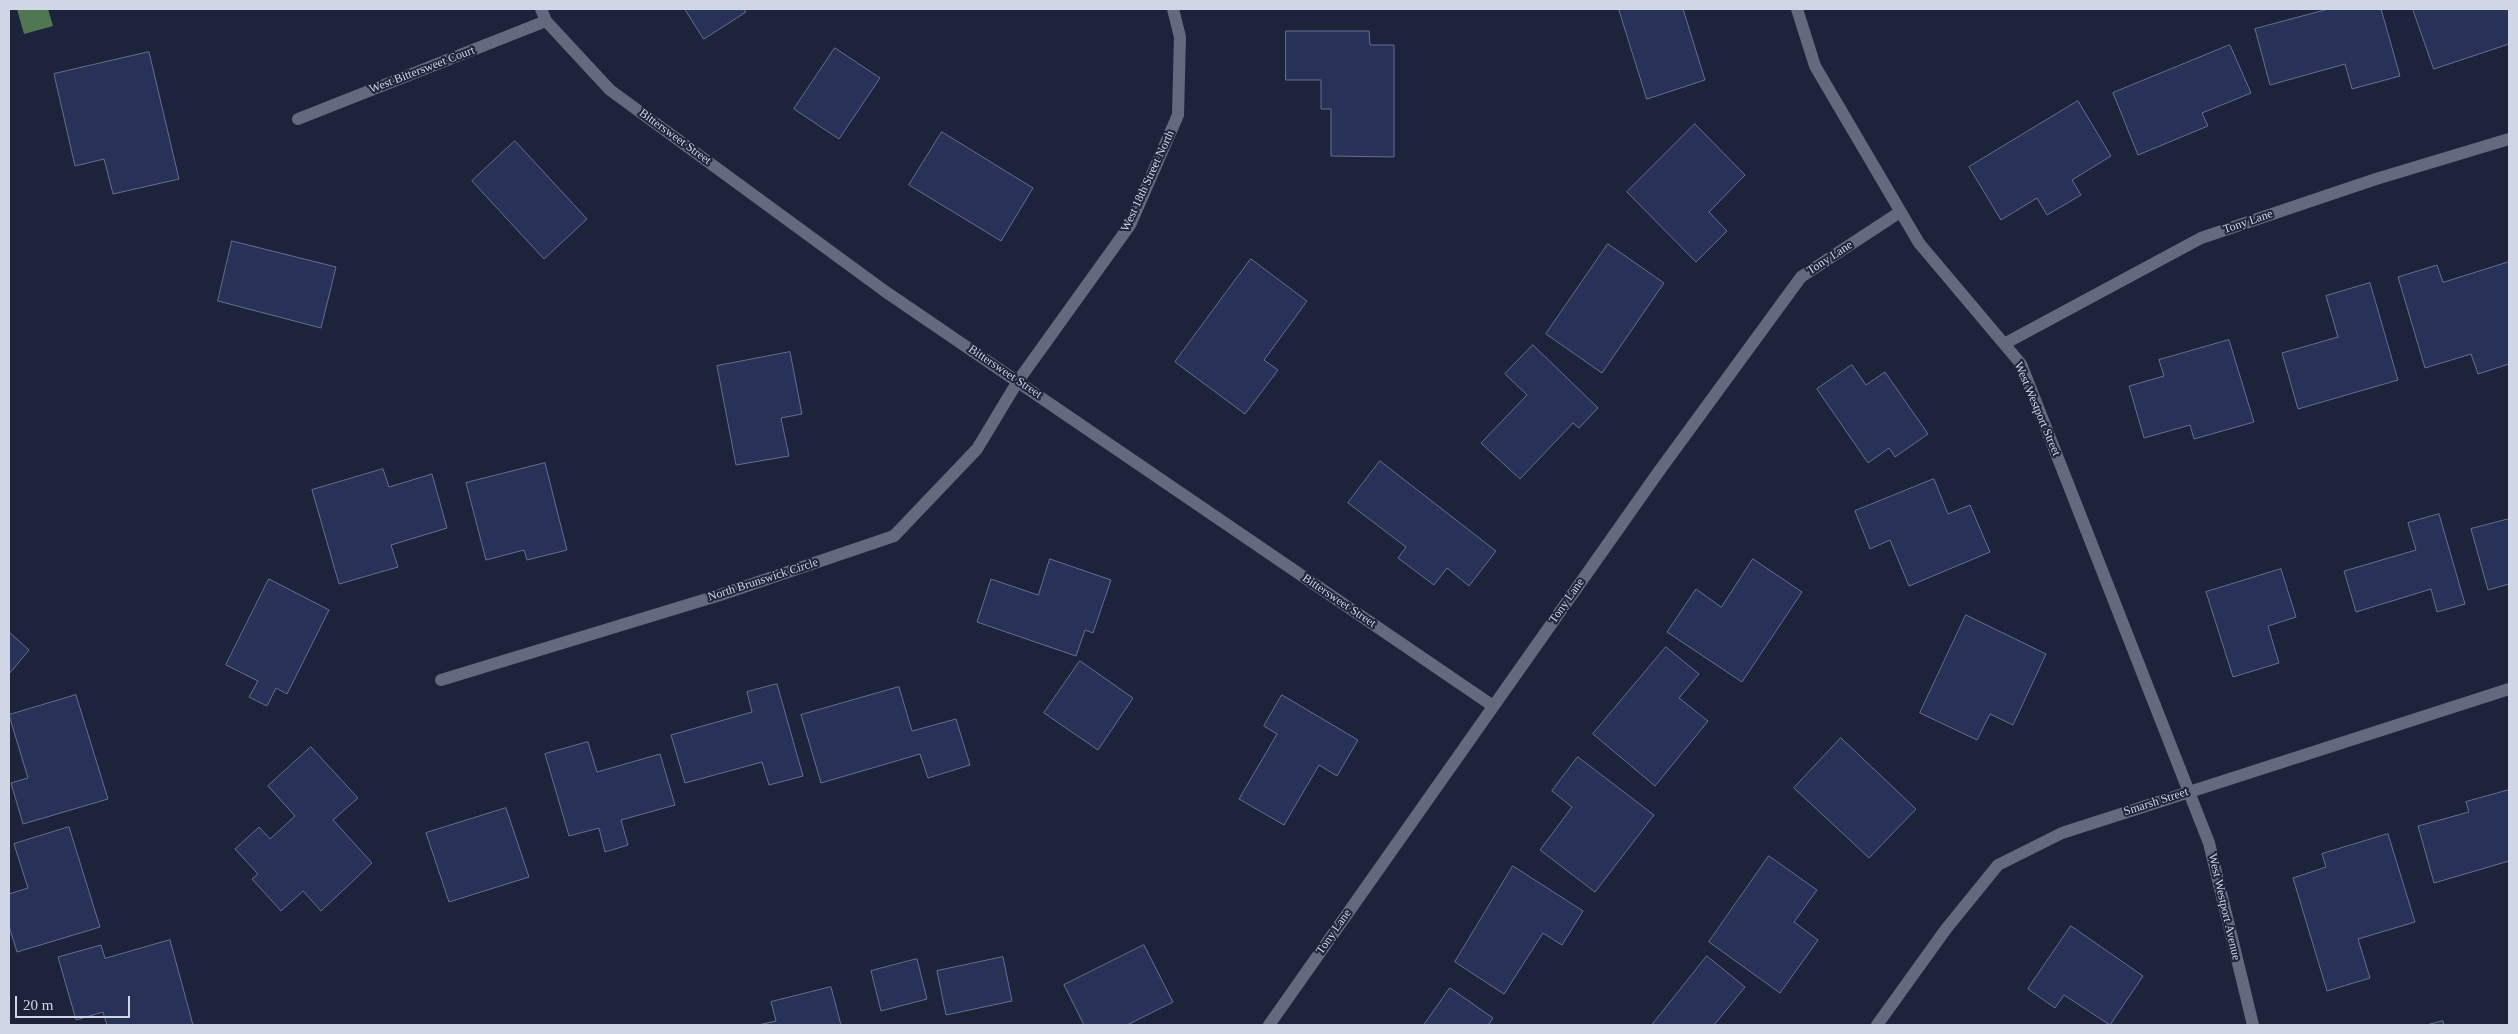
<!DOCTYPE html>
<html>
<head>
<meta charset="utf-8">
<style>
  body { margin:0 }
  #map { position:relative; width:2518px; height:1034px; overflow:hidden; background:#1d233b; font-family:Georgia,serif }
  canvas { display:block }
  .frame { position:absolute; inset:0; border:10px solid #d1d6e6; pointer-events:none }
  .scale { position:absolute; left:15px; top:996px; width:115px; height:22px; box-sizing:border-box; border:2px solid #d1d6e6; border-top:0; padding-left:6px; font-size:15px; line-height:18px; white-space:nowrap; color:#d1d6e6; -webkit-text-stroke:4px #1d233b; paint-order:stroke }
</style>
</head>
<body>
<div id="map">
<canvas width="2518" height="1034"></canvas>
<div class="frame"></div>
<div class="scale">20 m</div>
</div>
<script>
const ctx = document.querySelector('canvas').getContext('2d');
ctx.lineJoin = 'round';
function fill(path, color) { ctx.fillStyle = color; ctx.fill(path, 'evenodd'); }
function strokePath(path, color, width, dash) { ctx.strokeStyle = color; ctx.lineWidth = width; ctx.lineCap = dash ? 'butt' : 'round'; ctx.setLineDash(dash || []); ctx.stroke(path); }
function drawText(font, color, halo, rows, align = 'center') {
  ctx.font = font + ' Georgia,serif'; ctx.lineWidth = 4; ctx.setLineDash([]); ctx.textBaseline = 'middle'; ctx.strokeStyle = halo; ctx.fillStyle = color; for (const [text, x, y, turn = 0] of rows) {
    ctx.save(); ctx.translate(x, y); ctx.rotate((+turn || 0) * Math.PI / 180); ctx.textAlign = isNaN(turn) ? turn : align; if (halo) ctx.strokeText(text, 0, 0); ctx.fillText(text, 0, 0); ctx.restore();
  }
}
fill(new Path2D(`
  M17,9h31l5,17 -29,8z`), '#507752');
const building = new Path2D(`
  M685,9h58l3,3 -42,27z
  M1619,9h64l22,71 -58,19z
  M2329,9h52l19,67 -48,13 -7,-25 -75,21 -15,-56z
  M2413,9h96v35l-75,25z
  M1286,31h83l1,14h24v112l-63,-1v-47h-10v-29h-35z
  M2230,45l21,48 -49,20 6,13 -70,29 -25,-62z
  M835,48l45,30 -41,61 -45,-30z
  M149,52l30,127 -66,15 -9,-35 -29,7 -21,-92z
  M2078,101l33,55 -39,24 9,15 -34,20 -10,-17 -36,22 -32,-53z
  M1695,124l50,51 -36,37 18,19 -31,31 -69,-70z
  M942,132l91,56 -32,53 -92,-56z
  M515,141l72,78 -43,40 -72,-78z
  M232,241l104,26 -15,61 -103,-27z
  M1608,244l56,39 -62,90 -56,-39z
  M1251,259l56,42 -43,59 14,10 -33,44 -70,-52z
  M2509,262v102l-31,10 -7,-20 -46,14 -27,-91 39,-12 6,17z
  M2370,283l28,97 -100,29 -16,-56 56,-16 -12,-41z
  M2229,340l25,82 -60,17 -4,-14 -46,13 -15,-52 35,-10 -5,-16z
  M1533,345l65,63 -19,20 -6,-5 -53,56 -39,-36 46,-48 -22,-21z
  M790,352l12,62 -21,4 8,38 -53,9 -19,-99z
  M1852,365l14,20 19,-13 43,62 -33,23 -6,-9 -21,15 -51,-74z
  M1380,461l116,90 -27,35 -22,-18 -13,17 -36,-27 8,-11 -58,-44z
  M545,463l22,87 -40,10 -3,-10 -38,10 -20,-77z
  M383,469l6,18 43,-13 15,54 -56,17 7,22 -59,17 -27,-94z
  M1934,479l14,35 22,-9 20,47 -81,34 -19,-46 -20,9 -15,-38z
  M2439,514l26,90 -28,8 -6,-23 -75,23 -12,-41 72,-21 -8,-27z
  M2509,519v65l-21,6 -17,-61z
  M1050,559l61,21 -18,53 -8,-3 -9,26 -99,-34 14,-43 47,16z
  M1753,559l49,33 -60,90 -75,-50 29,-43 25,18z
  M2281,569l15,48 -28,9 11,37 -46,14 -27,-85z
  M269,579l60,31 -42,84 -11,-6 -9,18 -18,-9 9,-16 -32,-16z
  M1966,615l80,39 -33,71 -23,-11 -13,26 -57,-27z
  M9,632l20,18 -20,24z
  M1666,647l33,27 -20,24 29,23 -53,65 -62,-52z
  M1080,661l53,37 -35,52 -54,-37z
  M777,684l26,92 -34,9 -7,-23 -77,21 -14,-48 81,-23 -5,-20z
  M899,687l13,44 44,-12 14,46 -42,13 -8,-24 -99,29 -20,-68z
  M76,695l32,104 -85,25 -12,-41 17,-5 -19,-63z
  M1282,695l76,45 -21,36 -18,-11 -35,60 -45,-26 38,-65 -13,-8z
  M1841,738l75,71 -47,49 -75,-70z
  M588,742l9,30 63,-18 15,51 -54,15 7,25 -23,7 -6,-24 -30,8 -24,-82z
  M311,747l47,51 -25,22 39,43 -51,48 -18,-20 -22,20 -29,-32 6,-5 -23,-25 24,-22 11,12 25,-23 -27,-30z
  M1578,757l76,58 -59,77 -55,-42 32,-43 -20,-16z
  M2509,790v71l-75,22 -16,-57 51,-14 -3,-10z
  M506,808l23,69 -80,25 -23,-69z
  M69,827l31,100 -83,25 -8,-26v-32l19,-6 -14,-44z
  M2388,834l27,88 -57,17 12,39 -43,13 -34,-113 33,-11 -4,-13z
  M1769,856l48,34 -23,32 24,18 -38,53 -71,-51z
  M1513,866l70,45 -21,34 -19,-12 -39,61 -49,-32z
  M2071,926l72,50 -33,49 -46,-30 -9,13 -27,-19z
  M170,940l23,85h-86l-4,-13 -27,8 -18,-63 43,-12 4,13z
  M1144,945l29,57 -46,23h-43l-20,-40z
  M1707,956l38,31 -31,38h-62z
  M1003,957l9,44 -66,14 -9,-44z
  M917,959l10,40 -46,12 -10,-40z
  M831,987l10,38h-83l18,-4 -5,-19z
  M1450,988l43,30 -5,7h-64z
  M2443,1021l1,4h-17z`);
fill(building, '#283259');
strokePath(building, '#676f8c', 1);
strokePath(new Path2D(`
  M541,9l5,12 64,69 276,202 607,414
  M1797,9l18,57 104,177 102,121 188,479 44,182
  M298,119l248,-98
  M2004,344l197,-106 175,-59 133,-40
  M441,680l279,-85 174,-59 83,-87 41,-68 112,-156 48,-110 2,-78 -7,-28
  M1269,1025l388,-551 144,-197 99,-65
  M1877,1025l69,-96 52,-64 64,-32 447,-144`), '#646a7e', 12);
drawText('12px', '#d1d6e6', '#1d233b', [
  ["West Bittersweet Court",422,70,-21],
  ["Bittersweet Street",675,137,36],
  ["West 18th Street North",1148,181,-65],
  ["Tony Lane",2248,222,-19],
  ["Tony Lane",1830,258,-33],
  ["Bittersweet Street",1005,372,34],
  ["West Westport Street",2037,409,67],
  ["North Brunswick Circle",763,580,-18],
  ["Bittersweet Street",1339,601,34],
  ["Tony Lane",1567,601,-55],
  ["Smarsh Street",2156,802,-18],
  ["West Westport Avenue",2224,907,77],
  ["Tony Lane",1334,932,-55]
]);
</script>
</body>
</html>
